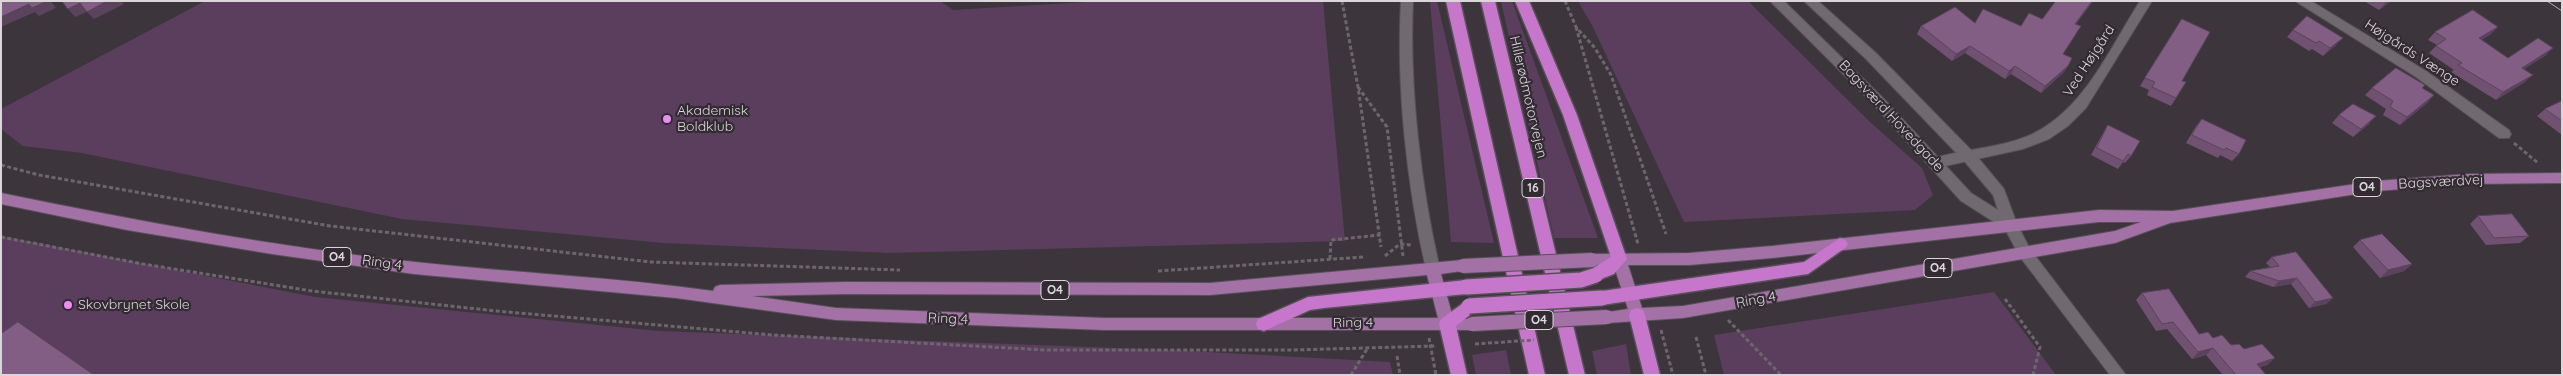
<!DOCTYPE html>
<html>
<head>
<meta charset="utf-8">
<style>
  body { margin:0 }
  #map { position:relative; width:2563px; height:376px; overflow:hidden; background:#3c353c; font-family:Quicksand,sans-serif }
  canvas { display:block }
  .frame { position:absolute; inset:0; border:2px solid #dad6da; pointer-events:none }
</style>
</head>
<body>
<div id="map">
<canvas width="2563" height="376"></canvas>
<div class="frame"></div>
</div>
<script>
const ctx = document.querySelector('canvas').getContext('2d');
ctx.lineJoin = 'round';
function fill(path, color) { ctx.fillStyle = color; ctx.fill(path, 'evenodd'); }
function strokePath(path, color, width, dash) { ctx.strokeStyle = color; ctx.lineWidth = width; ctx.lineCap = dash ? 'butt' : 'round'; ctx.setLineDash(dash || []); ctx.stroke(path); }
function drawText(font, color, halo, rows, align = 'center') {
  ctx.font = font + ' Quicksand,sans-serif'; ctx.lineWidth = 4.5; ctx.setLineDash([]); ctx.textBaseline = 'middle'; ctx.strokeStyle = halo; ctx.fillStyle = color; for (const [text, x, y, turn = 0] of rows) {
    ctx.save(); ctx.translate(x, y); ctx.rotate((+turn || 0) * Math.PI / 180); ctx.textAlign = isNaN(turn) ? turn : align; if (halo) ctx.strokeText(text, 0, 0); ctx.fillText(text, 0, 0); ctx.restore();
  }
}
fill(new Path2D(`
  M205,1h735l13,9 150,-9h220l22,240 -455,12 -226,-10 -262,-24 -320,-66 -59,-7 -22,-17v-20z
  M1430,1h7l57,242 -43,-1z
  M1501,1h11l86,237h-44z
  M1578,1h170l122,121 52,46 11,27 -18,15 -231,12 -91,-195z
  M1,236l314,61 344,34 512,19 219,12 3,13h-1392z
  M1994,292l62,83h-332l-10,-40z
  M1626,344l5,31h-34l-5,-24z
  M1506,350l5,25h-35l-4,-20z`), '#5b3e5d');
const minor = new Path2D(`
  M2140,1h12l-66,107 -18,18 -19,13 -26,10 -87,19 -5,-1 -2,-4 2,-4c28,-9 58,-10 86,-19 62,-19 90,-87 123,-139z
  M2295,1h16l115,70 83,59 2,4 -2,4h-10l-83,-61z`);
const tertiary = new Path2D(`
  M1401,1h12c-4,84 8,187 27,268l-2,4 -5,2 -5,-2 -2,-4c-19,-82 -30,-184 -25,-268z
  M1770,1h14l99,97 88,95 27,17 -5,-15 -28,-33 -99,-103 -62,-58h14l58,52 99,101 29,35 13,35 13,25 96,126h-16l-90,-118 -15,-28 -44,-28 -88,-97z`);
const primary = new Path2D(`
  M2562,173v10l-93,1 -93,7 -206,32 -55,20 -432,75 -76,5 -5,-2 -2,-4 2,-4 26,-4 -14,-43 -27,-2 -2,-4 2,-4 5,-2 97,-1 83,-7 327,-36 74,1 203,-30 93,-7zM2099,222h42l-26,9 -432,75 -41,2 -14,-43h61l83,-7z
  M1,193c137,28 275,54 414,69 99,11 199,15 298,29l2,-4 5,-2 125,-3 365,1 253,-23 5,2 2,4 -2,4 -27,4 12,44 24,2 2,4 -2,4 -5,2h-367l-269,-10 -160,-22 -262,-24 -142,-20 -145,-24 -126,-26zM1427,275l11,43h-333l-269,-10 -84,-12 93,-2 365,1z`);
const motorway = new Path2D(`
  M1446,1h14l85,374h-16z
  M1481,1h14l90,374h-16z
  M1515,1h14l48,114 50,144 -13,15 -18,7 -6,-1 -2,-5 2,-5 21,-13 -48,-142z
  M1840,238l5,2 3,4 -3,4 -37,26 -206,31 -6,-2 -2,-5 2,-5 6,-2 202,-29z
  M1466,280l6,2 2,5 -2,5 -6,2 -142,14 -14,2 -46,21 -6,-2 -2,-5 2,-5 50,-22z
  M1469,299l6,2 2,5 -2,5 -19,15 11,49h-16l-12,-51 2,-5z
  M1637,308l6,2 2,5 15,60h-16l-15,-60 2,-5z`);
strokePath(minor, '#565156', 2);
strokePath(tertiary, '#565156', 2);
strokePath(primary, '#565156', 2);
strokePath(motorway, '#565156', 3);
strokePath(new Path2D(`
  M1342,1l16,86 23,160
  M1565,1l11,26 19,21 16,27 55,159
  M1576,27l62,217
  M1358,87l29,40 16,129
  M2514,143l24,20
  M1,165l38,10 291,51 321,36 249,8
  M1,237l142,27 169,27 184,20 277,24 273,15h246l144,-4
  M1385,256l15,-12 12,1
  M1330,259l1,-19 49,-5
  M1158,271l206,-14
  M2005,299l35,48 -7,28
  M1728,320l53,55
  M1661,330l12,45
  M1696,337l10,38
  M1429,338l7,37
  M1397,356l3,19
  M1351,375l16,-26`), '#6d676d', 3, [4, 2.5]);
fill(minor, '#706970');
fill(tertiary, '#706970');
fill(primary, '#a471a7');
fill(motorway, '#c677cc');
strokePath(new Path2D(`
  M2547,1l15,10`), '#b0acb0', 1);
const primaryBridge = new Path2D(`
  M1463,266l129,-6
  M1472,324l135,-7`);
const motorwayBridge = new Path2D(`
  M1466,287l115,-7 15,-5
  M1469,306l133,-8`);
strokePath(primaryBridge, '#565156', 16, []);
strokePath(motorwayBridge, '#565156', 18, []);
strokePath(new Path2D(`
  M1475,344l59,-4`), '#6d676d', 3, [4, 2.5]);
strokePath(primaryBridge, '#a471a7', 14);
strokePath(motorwayBridge, '#c677cc', 15);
fill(new Path2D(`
  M2093,1l-17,23 -13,30 5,12 -5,7 -22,20 -30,-19 -6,5 -40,-26 -13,8 -35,-27 4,-8 54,-3 46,3z
  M2364,1h27l-12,9z
  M2182,19v62l-6,17 -5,8 -24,-11 2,-5 -9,-4z
  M2293,30l43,15 -13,11 -11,-7 -3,2 -22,-14z
  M2435,32l56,2 -10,6 27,18 38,-3 -22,14 1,13 -29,18 -45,-28 3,-2 -25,-17 8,-8 -9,-5z
  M2372,88h50l12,7 -7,8 -27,22 -17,-10 3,-6 -21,-14z
  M2562,101v34l-25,-19 8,-7z
  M2339,115l30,9 -16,13 -21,-14z
  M2202,119l37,35 -7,7 -12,-6 -2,3 -32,-15 10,-17z
  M2108,125l23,31 -6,7 -2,-1 -5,7 -27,-14 12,-22z
  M2478,216l51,20 -9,7 -34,2 -16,-21z
  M2360,240l52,24 -8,7 -24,7 -27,-31z
  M2272,257l61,41 -7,6 -17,4 -18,-24 -18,3 -28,-10 5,-6 20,-4 -4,-4z
  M2142,293l57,41 14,4 31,11 31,9 -8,7 -7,2 6,8h-43l-17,-20 -14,4 -25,-30 -11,2 -20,-31z`), '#705172');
fill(new Path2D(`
  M47,1h4l5,7 -17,8 -4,-4 -34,15v-10l28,-13z
  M107,1h15l2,3 -30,15 -7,-7 -12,5 -7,-8 12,-6z
  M2387,1h4l-12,9 7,-8z
  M2498,27l-7,7 -19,12 7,-8z
  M2343,38l-7,7 -13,11 7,-8z
  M1970,46l-5,7 -13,8 4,-7z
  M2553,48l-7,7 -31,20 7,-7z
  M2015,66l-4,8 -6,5 4,-8z
  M2068,66l-5,7 -22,20 4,-7z
  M2533,75l-8,7 -29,18 7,-8z
  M2434,95l-7,8 -27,22 7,-8z
  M2376,116l-7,8 -16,13 8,-8z
  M2412,264l-8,7 -24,7 8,-8z
  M2297,278l-6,6 -18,3 6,-6z
  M2333,298l-7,6 -17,4 6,-6z
  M2213,348l-7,7 -14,4 6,-7z
  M2275,358l-8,7 -18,6 8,-7z`), '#5b425d');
const building = new Path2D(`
  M1,1h46l-15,7 -3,-4 -28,13z
  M62,1h45l-20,11 -7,-9 -12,6z
  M2056,1h36l-17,23 6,2 -18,28 9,4 -4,8 -23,20 -30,-20 -6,5 -39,-25 -14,8 -35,-28 34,-19 20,16 8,-14 38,17 8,-13 13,6z
  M2473,10l25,17 -19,11 29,20 30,-20 15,10 -31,20 11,7 -30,17 -45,-27 4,-2 -26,-17 10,-7 -11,-7z
  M2307,16l36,22 -13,10 -11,-7 -3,2 -23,-13z
  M2182,19l28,13 -28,49 4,1 -10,16 -24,-11 3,-5 -10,-4z
  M2396,68l29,17 -3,3 12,7 -27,22 -17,-10 3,-6 -21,-13z
  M2562,101v20l-17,-12z
  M2353,104l23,12 -15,13 -22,-14z
  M2202,119l44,21 -7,14 -13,-6 -2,2 -32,-15z
  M2108,125l32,16 -9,15 -3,-2 -5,7 -26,-13z
  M2512,214l17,22 -35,2 -16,-22z
  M2382,234l30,30 -24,6 -28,-30z
  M2296,252l37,46 -18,4 -18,-24 -18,3 -29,-10 29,-5 -7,-9z
  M2169,289l30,45 9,-2 5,6 9,-3 9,10 8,-1 5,5 18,-5 13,14 -18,6 9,11h-30l-23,-27 -15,4 -25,-30 -11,2 -20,-31z
  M18,322l76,53h-93v-41z`);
fill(building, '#825e85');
strokePath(building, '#5b425d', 1);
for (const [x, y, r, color] of [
  [667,119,5,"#ef8bf7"],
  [68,305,5,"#ef8bf7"]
]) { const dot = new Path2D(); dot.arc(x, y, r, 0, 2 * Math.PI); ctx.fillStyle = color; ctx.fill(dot); strokePath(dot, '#322b32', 2); }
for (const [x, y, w] of [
  [2367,187,28],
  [1533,188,22],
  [337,257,28],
  [1938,268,28],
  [1055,290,28],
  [1539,320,28]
]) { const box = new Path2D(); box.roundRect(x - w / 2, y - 9.5, w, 19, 4); ctx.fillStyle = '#322b32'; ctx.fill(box); strokePath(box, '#dad6da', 1); }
drawText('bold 12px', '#dad6da', null, [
  ["O4",2367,187],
  ["16",1533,188],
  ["O4",337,257],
  ["O4",1938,268],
  ["O4",1055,290],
  ["O4",1539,320]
]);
drawText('14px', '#dad6da', '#322b32', [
  ["Højgårds Vænge",2412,53,33],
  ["Ved Højgård",2089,61,-57],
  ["Hillerødmotorvejen",1528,97,77],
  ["Bagsværd Hovedgade",1891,116,47],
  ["Bagsværdvej",2441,182,-3],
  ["Ring 4",382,263,8],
  ["Ring 4",1756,300,-10],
  ["Ring 4",948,319,3],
  ["Ring 4",1353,323]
]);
drawText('14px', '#dad6da', '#322b32', [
  ["Akademisk",677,111],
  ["Boldklub",677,127],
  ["Skovbrynet Skole",78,305]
], 'left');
</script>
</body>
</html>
